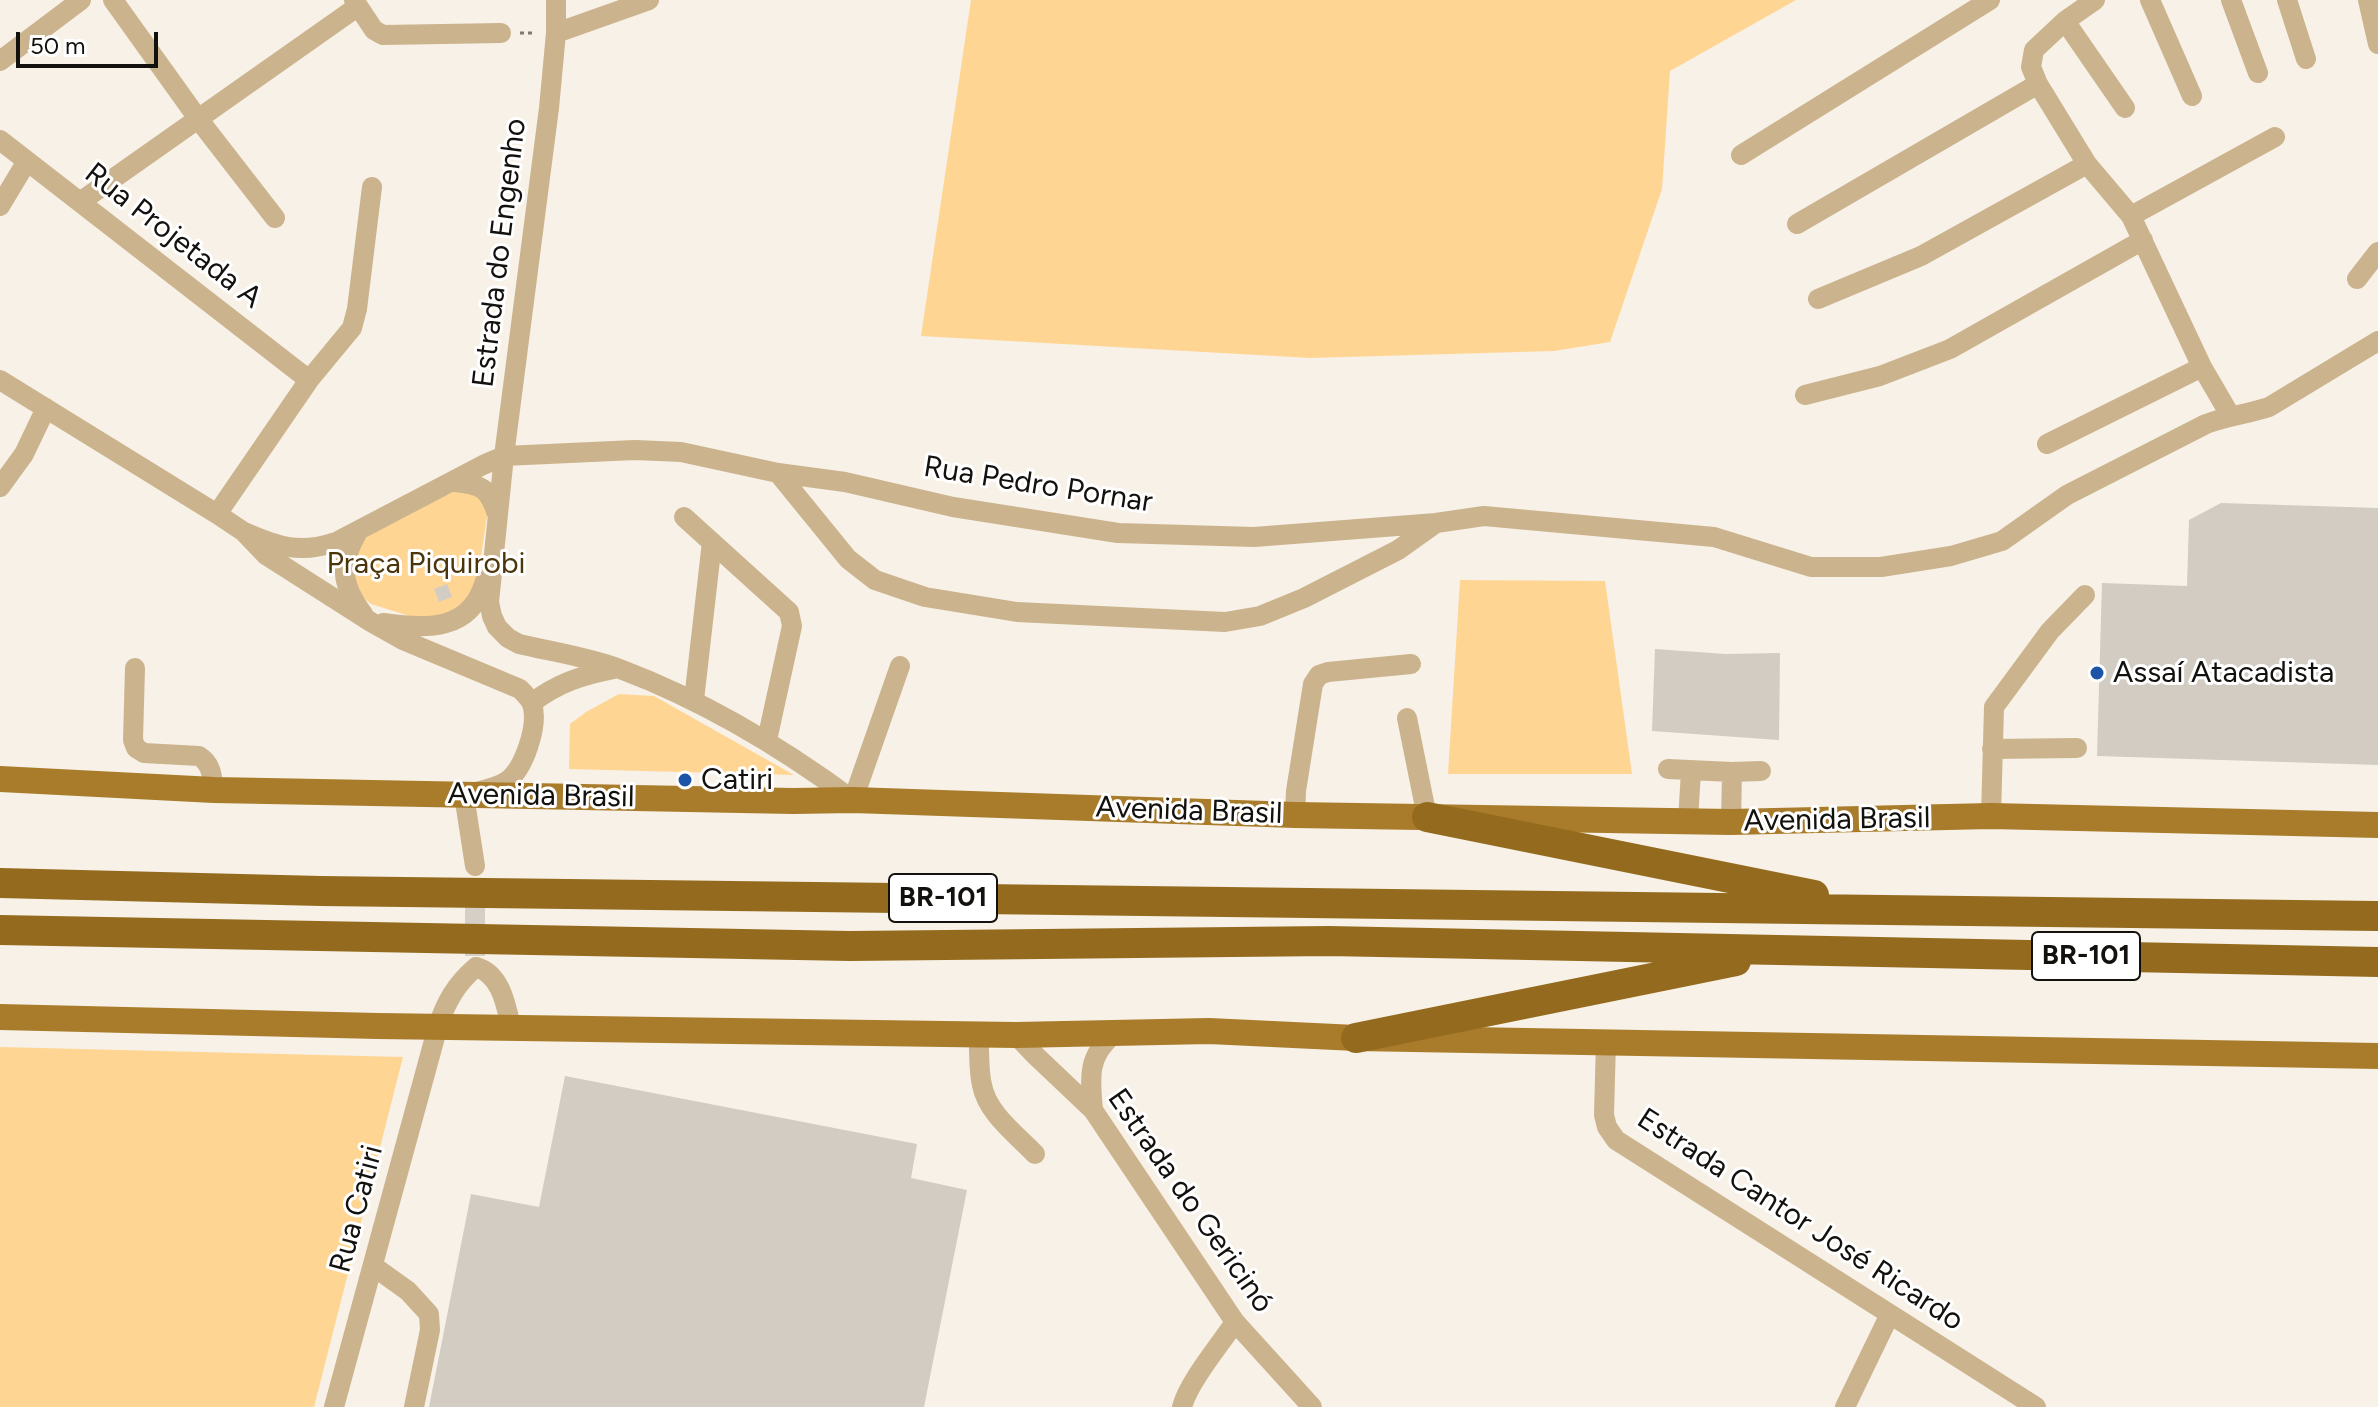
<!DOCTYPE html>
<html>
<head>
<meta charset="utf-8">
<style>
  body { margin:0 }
  #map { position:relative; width:2378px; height:1407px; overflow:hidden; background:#f7f1e7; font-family:Figtree,sans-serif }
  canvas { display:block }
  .scale { position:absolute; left:16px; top:32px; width:142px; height:36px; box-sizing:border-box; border:4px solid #13110e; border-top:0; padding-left:10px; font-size:24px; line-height:28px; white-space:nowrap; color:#13110e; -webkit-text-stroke:6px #fff; paint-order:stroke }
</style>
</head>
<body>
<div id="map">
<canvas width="2378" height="1407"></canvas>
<div class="scale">50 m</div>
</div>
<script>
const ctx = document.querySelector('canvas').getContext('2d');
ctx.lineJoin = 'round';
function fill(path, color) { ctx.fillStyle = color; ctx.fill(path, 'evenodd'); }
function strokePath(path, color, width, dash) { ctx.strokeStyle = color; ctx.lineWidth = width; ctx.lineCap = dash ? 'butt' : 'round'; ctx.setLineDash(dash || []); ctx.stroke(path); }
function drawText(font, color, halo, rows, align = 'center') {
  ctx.font = font + ' Figtree,sans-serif'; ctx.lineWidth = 6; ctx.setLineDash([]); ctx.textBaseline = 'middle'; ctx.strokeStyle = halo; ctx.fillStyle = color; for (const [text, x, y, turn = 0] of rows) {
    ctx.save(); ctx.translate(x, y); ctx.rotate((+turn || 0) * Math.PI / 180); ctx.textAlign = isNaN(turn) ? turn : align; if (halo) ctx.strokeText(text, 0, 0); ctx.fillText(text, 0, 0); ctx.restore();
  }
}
fill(new Path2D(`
  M971,0h825l-126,71 -8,118 -52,153 -56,9 -244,7 -389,-22z
  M456,490l18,2 14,17 -11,76 -19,27 -39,7 -48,-15 -7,-6 -10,-17 1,-21 8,-19 8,-8z
  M1460,580l145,1 27,193h-184z
  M619,694l35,2 140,79 -225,-6 1,-45 16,-12z
  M0,1047l403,10 -89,350h-314z`), '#ffd594');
fill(new Path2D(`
  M2221,503l157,5v257l-281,-9 5,-173 85,3 2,-66z
  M447,584l5,13 -13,5 -5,-13z
  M1655,649l70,5 55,-1 -1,87 -127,-9z
  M565,1076l352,68 -6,34 56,12 -43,217h-495l42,-213 68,13z`), '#d2ccc3');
strokePath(new Path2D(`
  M475,956v-72`), '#d5cfc6', 20, [20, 10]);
strokePath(new Path2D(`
  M520,33h16`), '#7d7973', 3, [4, 4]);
strokePath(new Path2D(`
  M113,0l86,120 76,98
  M354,0l20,30 9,5 118,-2
  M556,0v33l-7,75 -45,348 -15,146 3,14 5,11 11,11 11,6c34,8 69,13 101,25 85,32 160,77 233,131l47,-134
  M2095,0l-30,21 -31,29 -3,17 7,17 49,80 44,52 71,151 28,48
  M2150,0l42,96
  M2231,0l27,73
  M2287,0l19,59
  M2368,0l10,44
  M2065,21l60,87
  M556,33l93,-33
  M0,61l81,-61
  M0,140l309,240
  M1741,155l249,-155
  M80,202l277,-195
  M0,206l27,-45
  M2131,216l144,-79
  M1797,224l241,-140
  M2357,279l21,-27
  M1818,299l103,-43 166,-92
  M0,380l217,134 27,18 22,23 105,67 32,18 117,49c4,4 10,10 12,15 7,21 -8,65 -25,77 -11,8 -30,10 -43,14l11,71
  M1805,395l75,-19 70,-27 193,-109
  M2047,444l155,-77
  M778,473l70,86 27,21 50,17 92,15 208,10 35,-6 44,-18 94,-48 38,-27
  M455,482c27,3 33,5 42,32
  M0,487l24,-33 22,-46
  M217,514l92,-134 43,-52 5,-19 15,-122
  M684,517l105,95 3,14 -25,114
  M359,530c-20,33 -19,53 4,84
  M244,532c34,15 56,22 92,10l147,-77 21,-9 131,-6 46,2 97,21 67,9 108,25 165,26 136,4 182,-14 48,-7 230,21 97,30h70l70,-11 51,-15 65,-46 139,-71c21,-8 42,-10 63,-17l109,-66
  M383,623c43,6 88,9 102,-42
  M135,668l-2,72 3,8 8,5 55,3c13,8 13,21 15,34
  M694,700l18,-158
  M532,703c25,-20 51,-28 82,-34
  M1407,718l20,99
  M1992,749l85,-1
  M1668,769l64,3
  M1295,815l1,-24 17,-107 6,-9 9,-3 83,-8
  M1991,816l3,-109 56,-76 35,-36
  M1688,821l3,-50
  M1731,822l1,-50 29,-1
  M476,967c25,7 30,38 35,60
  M978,1034c2,16 0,35 4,51 5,28 34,49 53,69
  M1016,1035l20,21 57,54 142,212 77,85
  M1606,1041l-2,74 3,12 9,13 420,267
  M1093,1110c-3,-32 -6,-54 21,-76
  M373,1266l35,25 21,23 1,16 -16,77
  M334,1407l104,-381c8,-24 18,-42 38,-59
  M1182,1407c7,-26 38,-62 53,-85
  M1845,1407l45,-93`), '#cbb38d', 20);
strokePath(new Path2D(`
  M0,779l214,11 579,11 60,-1 442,15 436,7 260,-6 387,9
  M0,1017l378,9 638,9 193,-4 147,7 1022,18`), '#a97c2b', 26);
strokePath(new Path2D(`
  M1427,817l387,78
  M0,883l321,8 2057,25
  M0,930l850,16 479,-5 1049,21
  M1356,1038l380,-77`), '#946b1e', 30);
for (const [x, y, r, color] of [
  [2097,673,8,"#1c55a7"],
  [685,780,8,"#1c55a7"]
]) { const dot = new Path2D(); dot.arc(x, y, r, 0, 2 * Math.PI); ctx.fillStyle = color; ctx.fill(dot); strokePath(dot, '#fff', 3); }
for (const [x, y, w] of [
  [943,898,108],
  [2086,956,108]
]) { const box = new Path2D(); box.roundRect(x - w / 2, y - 24, w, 48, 6); ctx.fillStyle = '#fff'; ctx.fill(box); strokePath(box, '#13110e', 2); }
drawText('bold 28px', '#13110e', null, [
  ["BR-101",943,898],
  ["BR-101",2086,956]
]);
drawText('30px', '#13110e', '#fff', [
  ["Rua Projetada A",173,236,38],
  ["Estrada do Engenho",500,253,-83],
  ["Rua Pedro Pornar",1038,485,9],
  ["Avenida Brasil",541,796,1],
  ["Avenida Brasil",1189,811,2],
  ["Avenida Brasil",1837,820,-1],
  ["Estrada do Gericinó",1190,1201,55],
  ["Rua Catiri",357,1209,-75],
  ["Estrada Cantor José Ricardo",1800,1220,33]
]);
drawText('30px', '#4b350b', '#fff', [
  ["Praça Piquirobi",426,564]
]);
drawText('30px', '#13110e', '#fff', [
  ["Assaí Atacadista",2113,673],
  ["Catiri",701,780]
], 'left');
</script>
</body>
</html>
